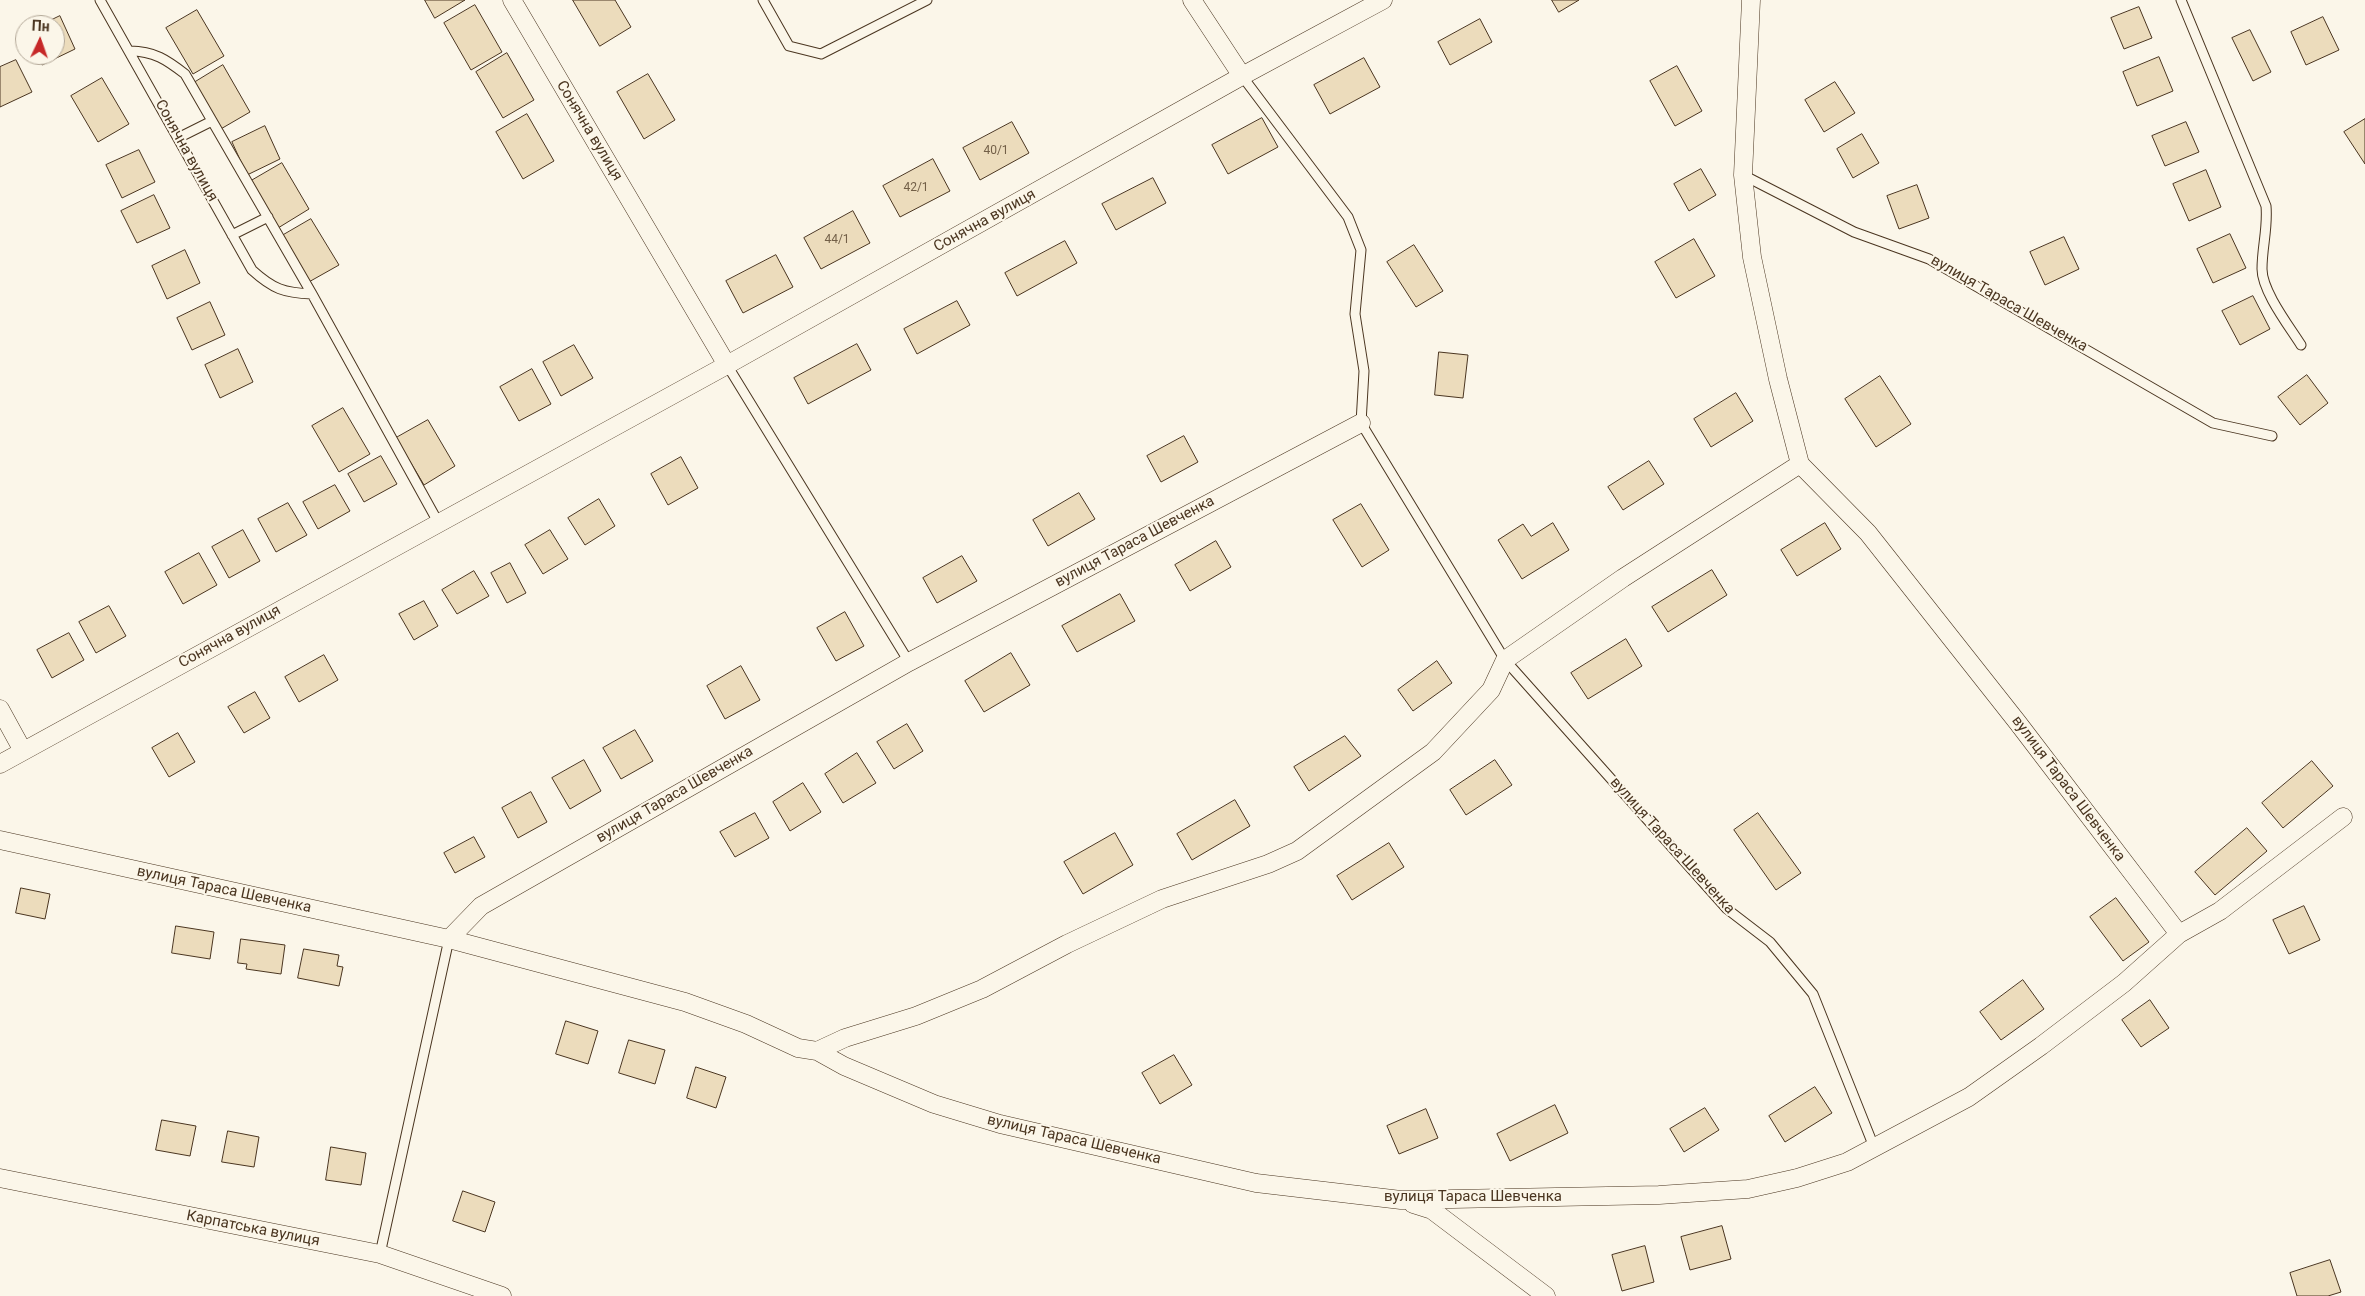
<!DOCTYPE html>
<html>
<head>
<meta charset="utf-8">
<style>
  body { margin:0 }
  #map { position:relative; width:2365px; height:1296px; overflow:hidden; background:#fbf6e9; font-family:Roboto,sans-serif }
  canvas { display:block }
  .north { position:absolute; left:15px; top:15px; width:50px; height:50px; box-sizing:border-box; background:#fbf6e9; border:1px solid #b4a999; border-radius:50%; rotate:3deg; font-size:14px; font-weight:700; line-height:20px; text-align:center; color:#4a3520 }
  .north::after { content:''; display:block; margin:auto; width:18px; height:22px; background:#c62828; clip-path:polygon(50% 0,100% 100%,50% 72%,0 100%) }
</style>
</head>
<body>
<div id="map">
<canvas width="2365" height="1296"></canvas>
<div class="north">Пн</div>
</div>
<script>
const ctx = document.querySelector('canvas').getContext('2d');
ctx.lineJoin = 'round';
function fill(path, color) { ctx.fillStyle = color; ctx.fill(path, 'evenodd'); }
function strokePath(path, color, width, dash) { ctx.strokeStyle = color; ctx.lineWidth = width; ctx.lineCap = dash ? 'butt' : 'round'; ctx.setLineDash(dash || []); ctx.stroke(path); }
function drawText(font, color, halo, rows, align = 'center') {
  ctx.font = font + ' Roboto,sans-serif'; ctx.lineWidth = 4; ctx.setLineDash([]); ctx.textBaseline = 'middle'; ctx.strokeStyle = halo; ctx.fillStyle = color; for (const [text, x, y, turn = 0] of rows) {
    ctx.save(); ctx.translate(x, y); ctx.rotate((+turn || 0) * Math.PI / 180); ctx.textAlign = isNaN(turn) ? turn : align; if (halo) ctx.strokeText(text, 0, 0); ctx.fillText(text, 0, 0); ctx.restore();
  }
}
const building = new Path2D(`
  M425,0h40l-30,18z
  M573,0h42l16,27 -31,19z
  M1552,0h27l-20,12z
  M475,5l27,47 -31,18 -27,-47z
  M2139,7l13,31 -28,11 -13,-31z
  M197,10l27,46 -31,18 -27,-46z
  M60,16l15,33 -33,16 -4,-10h17v-30h-14z
  M2323,17l16,33 -33,15 -15,-33z
  M1480,19l12,23 -42,23 -12,-23z
  M2250,30l21,42 -18,9 -21,-43z
  M507,53l27,47 -31,18 -27,-46z
  M2159,57l14,34 -36,15 -14,-34z
  M1364,58l16,29 -50,27 -16,-29z
  M16,60l16,32 -32,15v-40z
  M223,65l27,47 -31,18 -27,-46z
  M1677,66l25,45 -27,15 -25,-45z
  M648,74l27,46 -31,19 -27,-47z
  M102,78l27,46 -31,18 -27,-46z
  M1835,82l20,31 -31,19 -19,-32z
  M527,114l27,47 -31,18 -27,-47z
  M1262,118l16,29 -50,27 -16,-29z
  M2365,119v45l-21,-32z
  M1012,122l17,31 -49,27 -17,-32z
  M2186,122l13,30 -34,14 -13,-30z
  M265,126l15,33 -33,16 -15,-33z
  M1862,134l17,29 -26,15 -16,-29z
  M139,150l16,32 -33,16 -16,-33z
  M933,159l17,32 -50,26 -17,-31z
  M282,163l27,46 -31,19 -27,-47z
  M1701,169l15,26 -27,16 -15,-27z
  M2206,170l15,37 -32,14 -16,-37z
  M1153,178l13,25 -50,27 -14,-26z
  M1917,185l12,33 -30,11 -12,-33z
  M154,195l16,33 -33,15 -16,-32z
  M853,211l17,32 -49,26 -17,-31z
  M311,219l28,46 -32,18 -27,-46z
  M2230,234l16,34 -33,15 -16,-34z
  M2064,237l15,32 -34,16 -15,-33z
  M1694,239l21,37 -39,22 -21,-36z
  M1065,241l12,22 -60,33 -12,-23z
  M1414,245l29,46 -27,16 -29,-45z
  M185,250l15,33 -33,16 -15,-33z
  M776,255l17,32 -50,26 -17,-32z
  M2253,296l17,33 -30,16 -18,-34z
  M957,301l13,24 -53,29 -13,-25z
  M210,302l15,33 -33,15 -15,-32z
  M857,344l14,26 -63,34 -14,-26z
  M574,345l19,33 -32,18 -18,-34z
  M238,349l15,33 -33,16 -15,-33z
  M1439,352l29,3 -5,43 -28,-3z
  M532,369l19,35 -32,17 -19,-34z
  M2307,375l21,28 -28,22 -22,-28z
  M1880,376l31,48 -35,23 -31,-48z
  M1736,393l17,28 -42,26 -17,-28z
  M343,408l27,46 -31,18 -27,-46z
  M428,420l27,46 -31,19 -28,-47z
  M1184,436l14,26 -37,20 -14,-26z
  M381,456l16,28 -33,18 -16,-28z
  M681,457l17,31 -30,17 -17,-31z
  M1649,461l15,23 -41,26 -15,-23z
  M335,485l15,26 -32,18 -15,-27z
  M1079,493l16,26 -47,27 -15,-26z
  M599,499l16,27 -30,19 -17,-27z
  M288,503l19,32 -31,17 -18,-33z
  M1361,504l28,46 -27,17 -29,-47z
  M1553,523l16,27 -47,29 -24,-39 25,-16 8,12z
  M1825,523l16,26 -44,27 -16,-26z
  M243,530l17,31 -31,17 -17,-31z
  M550,530l18,29 -25,15 -18,-29z
  M1216,541l15,26 -41,24 -15,-26z
  M199,553l18,32 -34,19 -18,-32z
  M962,556l15,25 -40,22 -14,-25z
  M510,563l16,30 -19,10 -16,-30z
  M1712,570l15,25 -59,37 -16,-25z
  M474,571l15,25 -32,18 -15,-24z
  M1120,594l15,27 -58,31 -15,-26z
  M424,601l14,25 -24,14 -15,-26z
  M109,606l17,30 -30,17 -17,-31z
  M845,612l19,34 -28,15 -19,-33z
  M69,633l15,27 -32,18 -15,-28z
  M1626,639l16,27 -54,33 -17,-26z
  M1011,653l19,32 -46,27 -19,-31z
  M324,655l14,25 -39,22 -14,-25z
  M1437,661l15,22 -39,28 -15,-21z
  M741,666l19,34 -35,19 -18,-33z
  M255,692l15,26 -26,15 -16,-26z
  M907,724l16,27 -29,18 -17,-27z
  M635,730l18,31 -32,18 -18,-31z
  M178,733l17,29 -26,15 -17,-29z
  M1345,736l16,20 -52,35 -15,-24z
  M857,753l19,30 -33,20 -18,-29z
  M584,760l17,31 -31,18 -18,-31z
  M1495,760l17,25 -46,30 -16,-25z
  M2312,761l21,25 -50,42 -21,-25z
  M803,783l18,29 -31,19 -17,-29z
  M531,792l16,30 -29,16 -16,-30z
  M1235,800l15,26 -58,34 -15,-26z
  M755,813l14,25 -34,19 -15,-25z
  M1758,813l43,60 -25,17 -42,-60z
  M2247,828l20,23 -52,44 -20,-23z
  M1115,833l18,32 -50,29 -19,-32z
  M474,837l11,20 -30,16 -11,-20z
  M1389,843l15,24 -52,33 -15,-24z
  M21,888l29,6 -5,25 -29,-6z
  M2116,898l33,44 -26,19 -33,-44z
  M2304,906l16,34 -31,14 -16,-34z
  M176,926l38,6 -4,27 -38,-6z
  M241,939l44,6 -4,29 -35,-5 1,-5 -9,-1z
  M304,949l35,6 -2,11 6,1 -4,19 -41,-8z
  M2023,980l21,29 -43,31 -21,-28z
  M2150,1000l19,28 -28,19 -19,-27z
  M566,1021l32,10 -10,33 -32,-10z
  M629,1040l36,10 -10,34 -36,-11z
  M1174,1055l18,30 -32,19 -18,-31z
  M696,1067l30,10 -10,31 -29,-10z
  M1815,1087l17,26 -47,29 -16,-26z
  M1555,1105l13,28 -58,28 -13,-27z
  M1705,1108l14,22 -35,22 -14,-23z
  M1426,1109l12,29 -39,16 -12,-28z
  M162,1120l34,6 -6,30 -34,-6z
  M228,1131l31,6 -5,30 -32,-5z
  M331,1147l35,6 -5,32 -35,-5z
  M463,1191l32,11 -10,30 -32,-11z
  M1722,1226l9,33 -41,11 -9,-33z
  M1645,1246l9,36 -32,9 -10,-36z
  M2330,1260l11,32 -13,4h-31l-7,-23z`);
fill(building, '#ecdcbc');
strokePath(building, '#4a3520', 1);
const lane = new Path2D(`
  M100,0l152,270c21,19 32,23 60,24
  M763,0l26,46 32,8 106,-54
  M2181,0l85,206c2,22 -4,41 -4,63 0,22 27,57 39,76
  M130,51c24,0 37,9 55,23l127,220 126,228
  M1242,76l106,141 13,33 -6,64 9,57 -3,52 144,237 222,249 43,33 43,52 61,153
  M178,138l34,-17
  M1743,175l111,57 75,27 284,164 59,13
  M232,235l36,-18
  M727,365l182,297
  M380,1254l69,-315`);
const street = new Path2D(`
  M512,0l215,365
  M1192,0l50,76
  M1751,0l-8,175 9,82 26,122 22,85 68,69 150,190 161,211
  M0,709l23,42
  M0,764l727,-399 515,-289 141,-76
  M0,840l449,99 236,63 61,22 52,24 19,3 27,15 90,38 66,20 256,59 145,17 258,-5 89,-6 49,-11 50,-16 122,-65 72,-51 83,-63 55,-49 41,-23 123,-94
  M449,939l32,-33 428,-244 452,-239
  M817,1051l28,-13 71,-22 66,-27 85,-45 95,-45 106,-35 29,-13 136,-99 58,-62 14,-30 118,-82 177,-114
  M0,1178l380,76 122,42
  M1413,1204l19,6 114,86`);
strokePath(lane, '#4a3520', 11);
strokePath(street, '#4a3520', 19);
strokePath(lane, '#fbf6e9', 9);
strokePath(street, '#fbf6e9', 18);
drawText('12px', '#725f47', null, [
  ["40/1",996,151],
  ["42/1",916,188],
  ["44/1",837,240]
]);
drawText('15px', '#4a3520', '#fbf6e9', [
  ["Сонячна вулиця",589,131,59],
  ["Сонячна вулиця",186,151,61],
  ["Сонячна вулиця",985,221,-29],
  ["вулиця Тараса Шевченка",2009,304,30],
  ["вулиця Тараса Шевченка",1135,542,-28],
  ["Сонячна вулиця",230,637,-29],
  ["вулиця Тараса Шевченка",2068,789,53],
  ["вулиця Тараса Шевченка",675,795,-30],
  ["вулиця Тараса Шевченка",1672,846,48],
  ["вулиця Тараса Шевченка",224,890,12],
  ["вулиця Тараса Шевченка",1074,1140,13],
  ["вулиця Тараса Шевченка",1473,1197],
  ["Карпатська вулиця",253,1229,11]
]);
</script>
</body>
</html>
